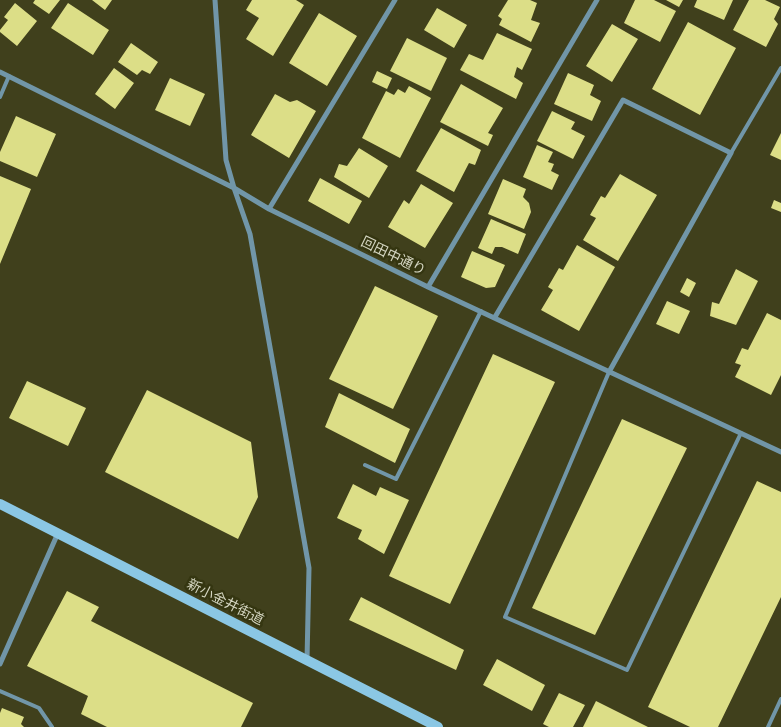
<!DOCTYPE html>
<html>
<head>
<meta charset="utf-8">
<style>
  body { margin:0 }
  canvas { display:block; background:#40401c }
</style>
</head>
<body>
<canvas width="781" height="727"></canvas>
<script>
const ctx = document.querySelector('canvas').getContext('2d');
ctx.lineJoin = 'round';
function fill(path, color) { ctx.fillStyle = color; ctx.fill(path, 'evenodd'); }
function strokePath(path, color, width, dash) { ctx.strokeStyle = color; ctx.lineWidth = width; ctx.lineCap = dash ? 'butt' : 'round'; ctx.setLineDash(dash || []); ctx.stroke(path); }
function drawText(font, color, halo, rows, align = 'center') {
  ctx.font = font + ' "Sofia Sans Condensed","Noto Sans JP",sans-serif'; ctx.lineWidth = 5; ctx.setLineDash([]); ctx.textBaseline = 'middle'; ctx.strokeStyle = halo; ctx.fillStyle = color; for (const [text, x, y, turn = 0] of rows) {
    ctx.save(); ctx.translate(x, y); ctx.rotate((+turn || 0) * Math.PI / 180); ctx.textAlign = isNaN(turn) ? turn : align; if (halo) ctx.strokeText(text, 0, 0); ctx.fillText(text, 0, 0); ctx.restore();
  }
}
fill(new Path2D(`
  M35,0h25l-11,14 -16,-11z
  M92,0h20l-7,10z
  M252,0h44l8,5 -31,51 -27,-17 13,-21 -13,-8z
  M508,0h22l7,3 -6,17 9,3 -9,19 -32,-17 3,-6 -4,-3z
  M635,0h19l22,11 -16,31 -36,-19z
  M666,0h17l-4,7z
  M697,0h36l-9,20 -30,-13z
  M749,0h16l15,7 -6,12 4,5 -12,23 -33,-17z
  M15,3l22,18 -20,25 -17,-14v-2l8,-10 -4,-3z
  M68,3l41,27 -16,25 -42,-27z
  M437,8l30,17 -13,23 -30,-18z
  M319,13l38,23 -30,50 -38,-23z
  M688,22l48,26 -36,67 -48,-26z
  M612,24l26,15 -26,43 -26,-16z
  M497,33l35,16 -10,21 -5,-3 -3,10 9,6 -7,16 -56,-29 9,-16 14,6z
  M407,38l40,20 -16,33 -41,-20z
  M131,43l27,19 -8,12 -8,-4 -5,5 -19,-13z
  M114,68l20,15 -19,26 -20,-15z
  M377,71l15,7 -5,11 -15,-7z
  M568,73l26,12 -4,10 11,6 -9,20 -38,-17z
  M170,78l35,16 -15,32 -35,-16z
  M461,84l42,24 -15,25 5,2 -5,11 -48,-24z
  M409,86l22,12 -31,60 -38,-20 24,-47 8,4 4,-6 7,4z
  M275,94l15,8 7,-2 19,11 -27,47 -38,-23z
  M552,111l23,11 -4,7 14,7 -12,23 -36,-18z
  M16,116l40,18 -19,43 -37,-16v-9z
  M441,128l40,22 -6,15 -6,-2 -15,29 -38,-21z
  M781,133v27l-11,-5z
  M537,145l16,7 -5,10 6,2 -3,7 8,4 -7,15 -29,-13z
  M359,148l29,18 -19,32 -35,-21 5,-13 8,2z
  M620,174l37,21 -39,66 -35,-21 13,-22 -6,-3 11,-19 4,2z
  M0,176l31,13 -31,75z
  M320,178l42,23 -13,23 -41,-23z
  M503,179l23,10 -3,8 6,6 2,9 -7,17 -36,-15z
  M421,184l32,19 -28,45 -37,-21 16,-27 5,4z
  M774,200l7,3v9l-10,-4z
  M491,219l35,15 -8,20 -16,-7h-7l-3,7 -14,-6z
  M577,245l38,22 -36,64 -38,-21 12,-20 -5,-3 11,-19 4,2z
  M472,251l33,14 -10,22 -9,1 -25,-11z
  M736,269l22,12 -22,44 -26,-9 2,-14 7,2z
  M687,278l9,5 -7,14 -9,-5z
  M375,286l63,30 -45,93 -64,-30z
  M667,301l23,10 -11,23 -23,-10z
  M767,313l14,7v55l-10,20 -36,-18 6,-12 -6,-2 7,-15 6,2z
  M493,354l62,28 -105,222 -61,-28z
  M27,381l59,27 -18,38 -59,-28z
  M147,390l104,52 7,55 -20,42 -133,-67z
  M339,393l71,36 -15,34 -70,-36z
  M622,419l65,29 -92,187 -63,-27z
  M757,481l24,11v105l-63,130h-28l-42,-20z
  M353,484l23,12 4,-9 29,13 -25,54 -26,-15 4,-9 -25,-12z
  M67,591l32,16 -8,14 162,82 -12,24h-134l-26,-13 7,-18 -61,-30z
  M361,597l103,53 -8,20 -107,-50z
  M497,659l48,26 -13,26 -49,-26z
  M559,693l26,12 -12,22h-24l-6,-3z
  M596,701l52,26h-65z
  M2,708l22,9 -3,7 3,3h-24v-14z`), '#dcde87');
strokePath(new Path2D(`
  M0,97l9,-21
  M731,153l50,-85
  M609,372l-104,245 122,53 114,-237
  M365,465l31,14 85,-168
  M0,691l39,17 13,19
  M768,727l13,-28`), '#7196a8', 4);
strokePath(new Path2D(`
  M215,0l11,160 8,28 16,46 59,334 -2,92
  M0,72l234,116 35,21 159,78 353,165
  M269,209l126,-209
  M428,287l169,-287
  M495,317l128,-217 108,53 -122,219
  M0,664l58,-131`), '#7196a8', 5);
strokePath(new Path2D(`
  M0,504l438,223`), '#8bc7e4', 10);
drawText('14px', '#d4d5c1', '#353611', [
  ["回田中通り",393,257,26],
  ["新小金井街道",225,603,27]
]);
</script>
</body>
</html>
